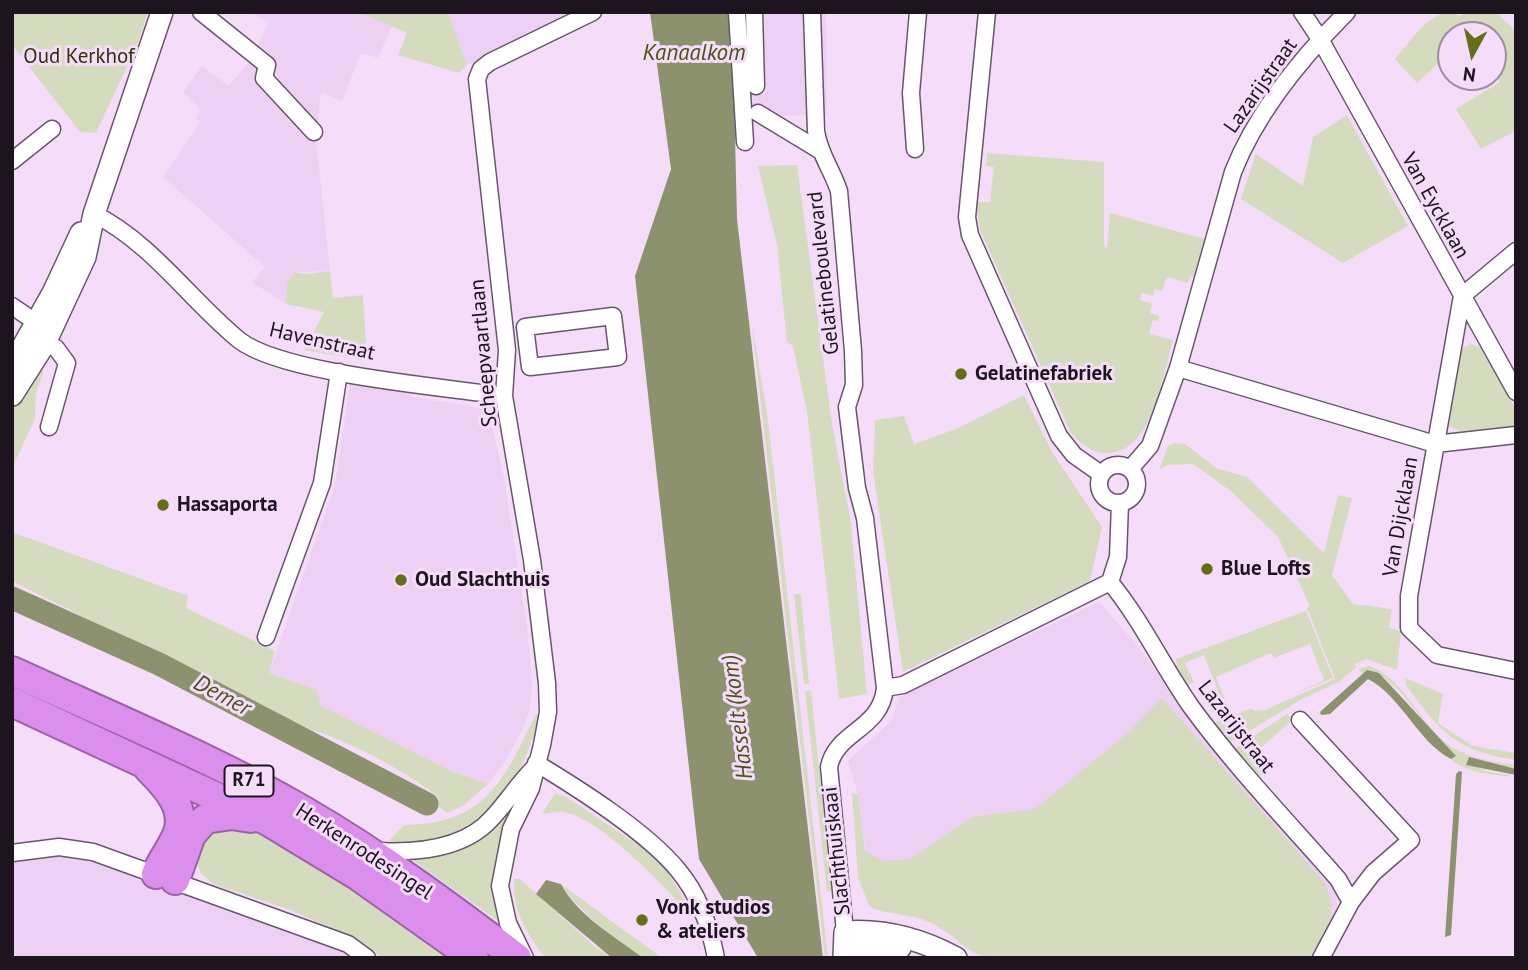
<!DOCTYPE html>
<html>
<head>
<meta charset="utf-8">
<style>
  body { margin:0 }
  #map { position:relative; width:1528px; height:970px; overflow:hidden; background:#f5ddfa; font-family:"PT Sans",sans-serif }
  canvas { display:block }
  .frame { position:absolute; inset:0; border:14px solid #1d141f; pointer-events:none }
  .north { position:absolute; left:1437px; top:21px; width:70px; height:70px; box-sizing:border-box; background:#f5ddfa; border:2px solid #9f8da2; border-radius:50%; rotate:188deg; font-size:19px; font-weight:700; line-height:28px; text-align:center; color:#1d141f }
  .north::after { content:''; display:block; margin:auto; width:24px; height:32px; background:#636f18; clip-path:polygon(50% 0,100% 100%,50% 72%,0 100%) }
</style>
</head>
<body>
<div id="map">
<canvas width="1528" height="970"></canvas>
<div class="frame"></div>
<div class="north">N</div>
</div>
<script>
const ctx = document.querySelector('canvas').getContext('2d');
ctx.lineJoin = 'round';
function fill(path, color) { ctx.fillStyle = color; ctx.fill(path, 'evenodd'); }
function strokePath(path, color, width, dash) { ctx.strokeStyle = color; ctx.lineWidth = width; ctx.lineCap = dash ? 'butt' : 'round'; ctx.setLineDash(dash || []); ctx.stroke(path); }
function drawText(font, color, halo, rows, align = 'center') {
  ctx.font = font + ' "PT Sans",sans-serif'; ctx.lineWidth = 6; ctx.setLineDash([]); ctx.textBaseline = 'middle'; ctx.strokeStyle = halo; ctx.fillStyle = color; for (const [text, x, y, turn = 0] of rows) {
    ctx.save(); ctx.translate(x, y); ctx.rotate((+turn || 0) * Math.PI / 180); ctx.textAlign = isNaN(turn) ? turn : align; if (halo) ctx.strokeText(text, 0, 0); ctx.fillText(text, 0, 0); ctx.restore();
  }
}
fill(new Path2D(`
  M249,12h109l34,14 -14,32 -17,-5 -19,48 -21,-8 -5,46 14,132 -36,1 -7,10 -1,22 -34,-22 13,-15 -102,-90 37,-55 -5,-4 6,-8 -18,-18 19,-26 27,20 26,-31 13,-33z
  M448,12h135l-116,53z
  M750,12h76l1,103 -74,1z
  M350,383l56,8 8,6 67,11 10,13 13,58 23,147 5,58 -2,25 -6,17 -18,34 -18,24 -37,-13 -131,-66 -3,-15 -48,-17 66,-188z
  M1099,602l37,42 70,93 125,146 6,16v17l-23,42h-314l-11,-13 -120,-69 -11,-81 -10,-34 44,-41 8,-24z
  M56,856l36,6 164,54 56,21 43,21h-343v-97z`), '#edd0f3');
fill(new Path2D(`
  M12,12h136l-11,33 -41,88 -16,-1 -68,-87z
  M358,12h90l19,53 -8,8 -61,-18 9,-22z
  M1449,12l11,4 4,-4h32l20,19v100l-35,18 -25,-40 44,-27 -7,-9v-38h-42v17l-34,31 -22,-24c16,-18 30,-43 54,-47z
  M1347,115l61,111 -65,37 -102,-64 15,-45 47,32 10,-49z
  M987,153l117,9v82l3,6 3,-37 95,26 -11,38 -4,-1 -2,7 -21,-6 -5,14 -7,-2 -2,7 -11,-3 -2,7 12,4 -2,9 9,3 -1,5 -5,-1 -4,14 24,6c-10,35 -20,111 -64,113 -16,1 -27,-8 -38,-20l-91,-203 -4,-28h14l4,-35 -8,-1z
  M797,165l35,259 19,99 16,171 -28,5 -32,-287 -14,-66 -6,-4 -10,-97 -19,-79z
  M330,271l3,27 30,-3 3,48 -19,14 -43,-7 20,-38 -38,-8 1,-22 7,-10 13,2z
  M751,318l17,101 60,539h-3z
  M1471,344l11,4 34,62 -1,18 -55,3 -11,-5 12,-77z
  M32,370l12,1 -8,21 -1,26 -23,51v-63z
  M1024,395l28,57 50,75 -12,54 -187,91 -30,-201 2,-51 29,-4 10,28 42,-15z
  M1175,443l10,1 31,24 31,9 77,76 14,-58 14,3 -20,77 21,29 39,5 -3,19 12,3 -4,39 -30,-11 -12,5 1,3 -17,15 -37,17 -74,45 -18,-18 18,-11 3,2 21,-9 2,3 11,-1 70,-31 -28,-71 3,-2 -32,-69 -46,-45 -39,-28 -26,1 -8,5 9,-24z
  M12,532l176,64 -2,12 89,43 -6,22 48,17 3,15 131,66 37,13 -24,21 -17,8 -11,-8 2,-8c-31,-26 -93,-58 -132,-69l-294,-147z
  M794,594h7l8,90h-5z
  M1306,611l27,67 -41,17 32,-15 -14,-36 -36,14 -3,-5 -55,24 12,30 -3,2 -21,-54 -19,8 9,19 -10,6 -14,-20 7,-3 -1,-6z
  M1370,666c38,15 49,60 82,81 19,12 42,15 64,18v4l-5,-1 -42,-11 13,13 34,7c-20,-2 -47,-3 -63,-16 -2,-2 -9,-14 -14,-20 -20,-23 -41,-63 -72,-71l-4,4 -5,-5z
  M1405,678l38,16 -5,29 35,23 43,7v7c-59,-8 -77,-29 -110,-75z
  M805,691h6l21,199 -5,2z
  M1162,698l163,185c14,34 3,46 -17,75h-305l-9,-8 6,8c-34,0 -39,-20 -67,-34 -20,-11 -43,-8 -63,-17l-12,-29 -6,-85 6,2 7,56 18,10 27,-2 62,-42 63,-8 93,-76z
  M536,714l4,2c-25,83 -55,123 -145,129l-5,-5 14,-15c82,-1 100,-45 132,-111z
  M1287,714l6,5 -42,38 14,15 -9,7 -25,-28z
  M555,793l13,5 73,49 27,25 17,29 -4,4c-25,-27 -82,-87 -118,-93 -7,-1 -15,2 -21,2z
  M512,808l-11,32 -6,34 6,49 -93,-66 18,-2z
  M210,827l32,1 15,5 80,47 109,78h-63l-31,-21 -64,-28 -75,-25 -12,-11 -6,-12 4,-24z
  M514,879h6l74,67 18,12h-64l-6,-4c-17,-24 -30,-45 -28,-75z
  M561,884l97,71 7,3c-6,0 -16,2 -22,0 -18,-6 -73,-57 -82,-74z`), '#d5dbbf');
fill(new Path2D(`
  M650,12h82l5,207 86,739h-65l-59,-99 -64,-583 36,-107z
  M1367,670l12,3 77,83 -5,3c-35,-19 -48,-61 -83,-80l-38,35 -9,1 -1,-3z
  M1469,757l47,12v6l-50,-10z
  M1459,771l3,1 -11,163 -6,2 11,-163z
  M546,880l15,4c16,31 54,53 82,74h-31l-76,-64z`), '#8b926d');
strokePath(new Path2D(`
  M12,598l147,66 268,140`), '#8b926d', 23);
const street = new Path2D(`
  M201,12l66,53 -3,13 50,54
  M737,12l8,130
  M754,12l2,74
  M812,12l4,119c3,22 16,39 23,60l14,160 1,34 -7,22 10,81 8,30 20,170c-4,42 -49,43 -56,79l16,165
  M987,12l-20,205 3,18 89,201 15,19 27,19
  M1302,12l18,27 196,353
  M758,113l61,37
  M915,149l-4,-56 7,-81
  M12,161l40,-32
  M94,214c58,29 96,86 145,126 43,34 206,47 265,56
  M1516,251l-54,45 -53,300v32l28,27 79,16
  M12,306l25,17
  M613,316l5,41 -88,10 -5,-40z
  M35,338l21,10 11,15 -18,64
  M1178,368l257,76 81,-9
  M1099 484a19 19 0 1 1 38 0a19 19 0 1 1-38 0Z
  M1130,469l20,-23 28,-78 55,-196c24,-61 68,-114 114,-160
  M1110,582c32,39 53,85 82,126 44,60 97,115 146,171l13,23 -30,56
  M1110,582l8,-25 2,-54
  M266,637l56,-154 17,-111
  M885,688l18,-3 207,-103
  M1300,720l111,120 -38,33 -22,29
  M536,763c43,26 110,68 142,107 21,25 32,56 38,88
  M376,851c39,2 88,-1 116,-33 15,-16 26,-34 42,-50
  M12,853l47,-6 34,5 255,92 19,14
  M525,958l-17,-35 -8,-37 11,-57 20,-41 11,-43 6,-33 -1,-29 -15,-123 -28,-164 3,-46 -30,-271 4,-10 9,-7 103,-50`);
const secondary = new Path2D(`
  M12,366l41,-73 28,-60
  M12,395l33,-52 40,-86 9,-43 68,-202
  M847,947l53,1
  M844,958l1,-26c40,-3 76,7 111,26`);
const highway = new Path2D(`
  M12,671c98,45 198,86 292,140 74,43 145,95 213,147
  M12,702l256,119 89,54 117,83
  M149,769c17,17 39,40 28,66 -6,14 -15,25 -21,39
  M175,880l16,-45 14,-16 27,-4 19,3`);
strokePath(street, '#69556e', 19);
strokePath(secondary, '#69556e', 24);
strokePath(highway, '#9963a5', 32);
strokePath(street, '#fff', 16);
strokePath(secondary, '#fff', 21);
strokePath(highway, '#dc8eed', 28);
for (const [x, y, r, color] of [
  [961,374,7,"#636f18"],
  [163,505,7,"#636f18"],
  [1207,569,7,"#636f18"],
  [401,580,7,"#636f18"],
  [642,920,7,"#636f18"]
]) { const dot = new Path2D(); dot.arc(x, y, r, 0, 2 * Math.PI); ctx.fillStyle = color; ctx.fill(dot); strokePath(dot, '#f5ddfa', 2.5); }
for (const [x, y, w] of [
  [249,781,49]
]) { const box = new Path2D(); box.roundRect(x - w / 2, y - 15.5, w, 31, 5); ctx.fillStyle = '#f5ddfa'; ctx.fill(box); strokePath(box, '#1d141f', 2); }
drawText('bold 19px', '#1d141f', null, [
  ["R71",249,781]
]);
drawText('21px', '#2f3506', '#f5ddfa', [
  ["Oud Kerkhof",79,57]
]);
drawText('21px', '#1d141f', '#f5ddfa', [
  ["Lazarijstraat",1261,86,-55],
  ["Van Eycklaan",1435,206,61],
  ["Gelatineboulevard",824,273,-96],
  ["Havenstraat",322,342,13],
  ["Scheepvaartlaan",484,353,-95],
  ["Van Dijcklaan",1401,517,-80],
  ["Lazarijstraat",1236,727,52],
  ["Slachthuiskaai",837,851,-96],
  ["Herkenrodesingel",364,852,33]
]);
drawText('bold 21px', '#1d141f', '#f5ddfa', [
  ["Gelatinefabriek",975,374],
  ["Hassaporta",177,505],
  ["Blue Lofts",1221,569],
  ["Oud Slachthuis",415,580],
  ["Vonk studios",656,908],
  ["& ateliers",656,932]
], 'left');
drawText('italic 23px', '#4b5417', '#f5ddfa', [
  ["Kanaalkom",694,53],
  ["Demer",222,696,28],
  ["Hasselt (kom)",738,717,-97]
]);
</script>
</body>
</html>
